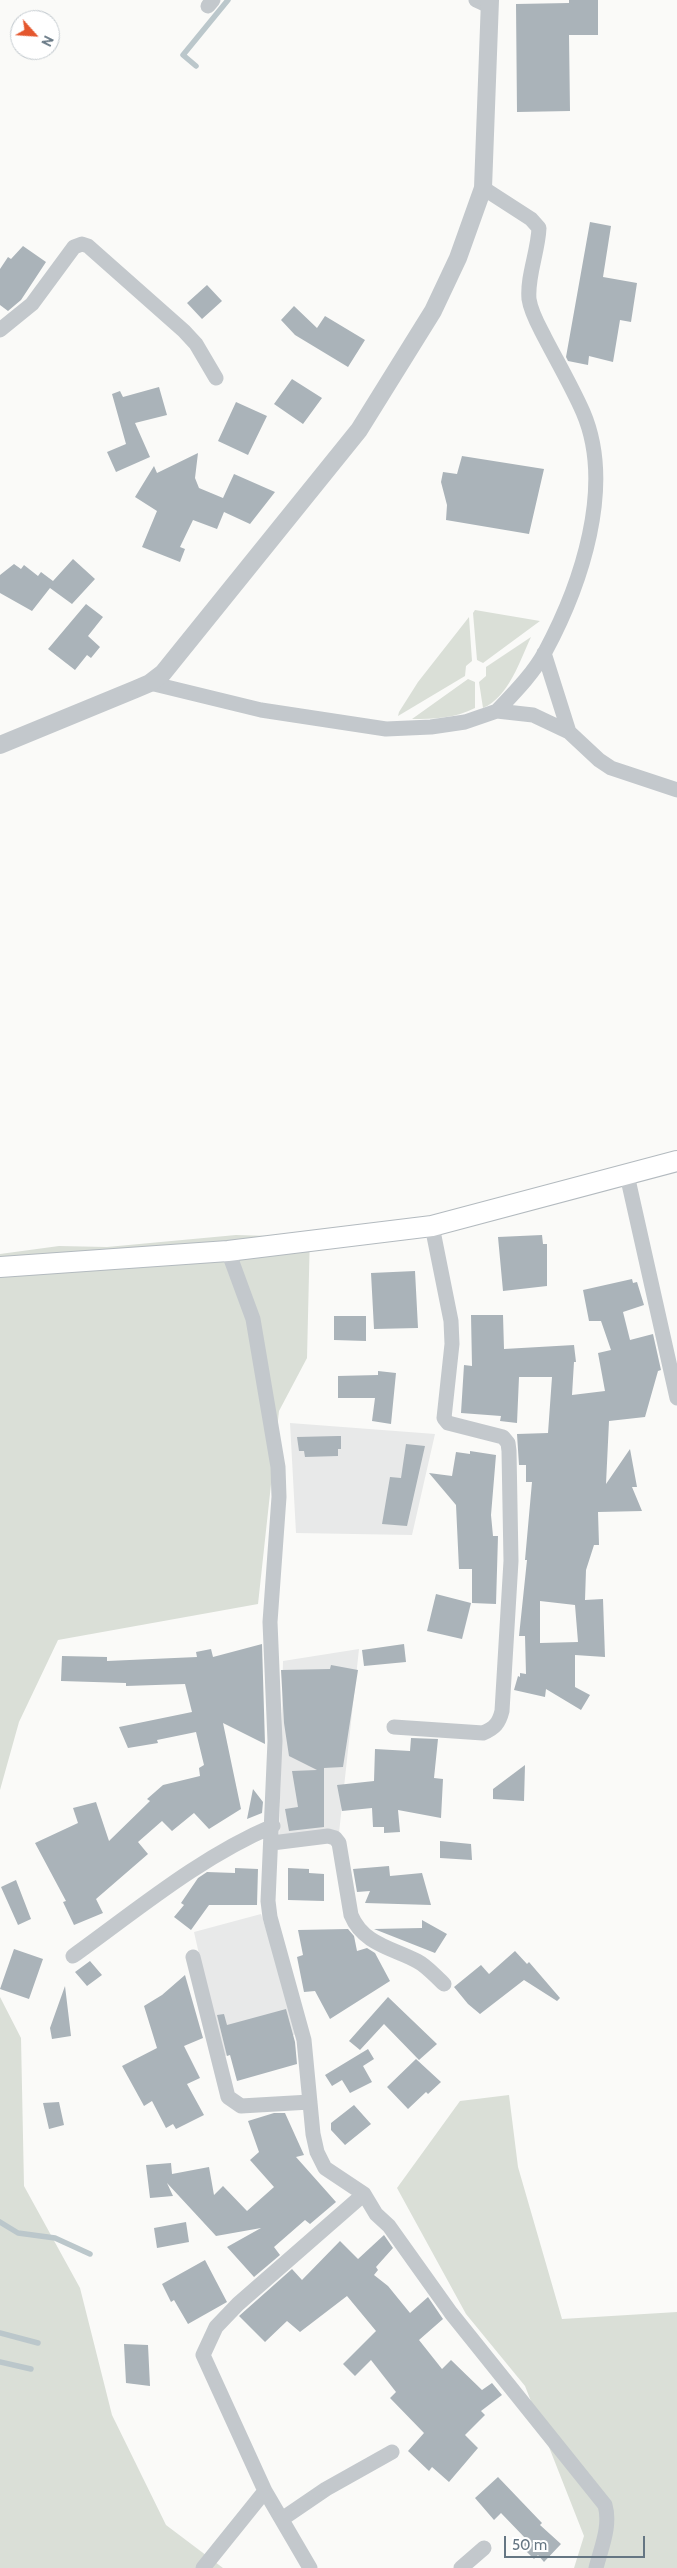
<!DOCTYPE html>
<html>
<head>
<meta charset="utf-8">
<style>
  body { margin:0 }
  #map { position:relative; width:677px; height:2568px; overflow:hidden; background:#fafaf8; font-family:Cabin,sans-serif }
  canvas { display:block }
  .north { position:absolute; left:10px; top:10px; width:50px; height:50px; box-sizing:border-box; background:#fff; border:1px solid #c1c8cd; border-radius:50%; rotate:116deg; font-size:14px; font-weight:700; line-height:20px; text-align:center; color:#657683 }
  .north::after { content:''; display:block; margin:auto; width:18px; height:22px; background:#e4572e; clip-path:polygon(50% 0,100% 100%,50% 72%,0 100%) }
  .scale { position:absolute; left:504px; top:2536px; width:141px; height:22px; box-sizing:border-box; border:2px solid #657683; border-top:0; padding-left:6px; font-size:15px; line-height:18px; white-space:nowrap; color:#657683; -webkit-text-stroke:4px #fff; paint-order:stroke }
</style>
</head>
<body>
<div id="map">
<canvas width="677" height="2568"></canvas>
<div class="north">N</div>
<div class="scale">50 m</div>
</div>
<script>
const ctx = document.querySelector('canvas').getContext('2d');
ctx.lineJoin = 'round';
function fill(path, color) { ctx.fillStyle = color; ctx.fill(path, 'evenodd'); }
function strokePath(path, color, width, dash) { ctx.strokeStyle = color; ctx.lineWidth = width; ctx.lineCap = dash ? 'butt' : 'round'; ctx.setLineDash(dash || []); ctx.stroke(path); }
fill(new Path2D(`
  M290,1423l145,11 -23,101 -116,-2z
  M359,1649l-20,184 -60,10 4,-182z
  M261,1914l39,119 -75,23 -12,-40 -19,-84z`), '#e8e9e9');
fill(new Path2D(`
  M475,610l65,11 -57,42 -6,-3 -4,-47z
  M469,617l3,44 -6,5 -1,10 -67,40 1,-4 19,-30z
  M531,637c-11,23 -22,60 -48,71l-4,-26 7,-6v-9z
  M468,679l7,3v26c-19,10 -41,11 -63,11z
  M310,1232l-3,126 -28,53 -21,193 -200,36 -39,82 -19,68v-536l59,-8 48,1 129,-12 36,1z
  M0,1997l21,41 3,148 56,102 32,127 54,110 57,43h-223z
  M509,2095l9,72 44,152 115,-7v256h-103l10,-32 -59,-150 -59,-72 -69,-126 63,-87z`), '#dadfd7');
strokePath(new Path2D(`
  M196,66l-13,-11 45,-55
  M0,2222l18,11 37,5 35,16
  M0,2333l38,10
  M0,2362l31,7`), '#bbc7cb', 5.5);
fill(new Path2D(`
  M569,0h29v35h-29l1,76 -53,1 -1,-108 53,-1z
  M590,222l21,4 -8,51 34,6 -6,39 -11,-2 -7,42 -24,-6 -1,9 -20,-4 -2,-4z
  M23,246l23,16 -25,38 -13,11 -8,-6v-36l8,-12 3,2z
  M207,285l15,16 -20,18 -15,-16z
  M294,306l23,22 8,-12 40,24 -17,27 -53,-32 -14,-15z
  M292,379l30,19 -19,26 -29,-20z
  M159,387l8,28 -32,8 15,34 -34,15 -9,-20 19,-8 -14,-50 8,-3 3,6z
  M236,402l31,14 -19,39 -30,-14z
  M198,453l-3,25 4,10 24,10 11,-24 41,18 -25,32 -26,-12 -7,17 -24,-9 -13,27 5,2 -5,13 -38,-15 15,-36 -22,-14 19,-31 3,7z
  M462,456l82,13 -15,65 -83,-14 1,-15 -6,-23 2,-10 14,2z
  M73,559l22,20 -23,25 -22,-16 -18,23 -32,-18v-18l14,-11 7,5 3,-4 14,11 3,-4 12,9z
  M86,604l17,13 -15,19 12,11 -9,11 -4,-3 -12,15 -27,-21z
  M542,1235l1,9h4v42l-44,5 -5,-54z
  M415,1271l3,57 -44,1 -3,-56z
  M632,1279l1,4 4,-1 7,23 -21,7 7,28 23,-6 8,36 -3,1 -13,46 -36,4 -3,63 24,-35 7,38h-5l10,24 -44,1 1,33h-5l-8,25 -1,30 18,-1 2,58 -30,-2v32l15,8 -9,15 -35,-21 -1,8 -31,-7 4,-14 2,1v-4l6,1 -1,-38h-6l8,-76h-2l7,-78h-6v-17h-7l-2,-31 31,-1 4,-56h-33l-2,46 -17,-2 1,-5 -40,-3 3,-48 8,1 -1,-51h32l1,34 70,-4 2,17h-2l-2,33 33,-4 -7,-38 13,-3 -10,-29h-12l-6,-31zM540,1601l35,4 3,37 -38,1z
  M334,1316h32v25l-32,-1z
  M378,1371l18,2 -5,51 -19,-3 3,-23h-37v-22l40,-1z
  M338,1436h3v13h-3v7l-33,1 -1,-6h-5l-2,-14z
  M406,1444l19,2 -18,80 -25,-2 8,-47 11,1z
  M470,1451l26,4 -5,60 2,21h5l-2,68 -24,-1v-34h-13l-3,-64 -27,-32 23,3 4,-24 14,2z
  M436,1594l35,9 -9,36 -35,-8z
  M262,1644l3,100 -42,-21 18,86 -32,20 -15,-16 -22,18 -10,-10 -24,21 10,12 -52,45 7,14 -29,12 -11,-23 3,-1 -31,-58 43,-20 -5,-15 23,-6 13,39 41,-40 -3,-2 16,-14 37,-9 -1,-8 5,-3 -8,-33 -39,8 1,3 -30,5 -9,-21 73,-15 -7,-28 -59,2v-3l-65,-2 1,-25 45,1v4l90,-4 -1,-5 15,-3 2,8z
  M404,1644l2,18 -42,4 -2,-16z
  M331,1665l27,5 -15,97 -19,1v59l-35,4 -4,-22 13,-2 -6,-36 25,-1 -28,-14 -5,-33 -3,-53 49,-1z
  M411,1738l27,1 -4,39 9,1 -2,39 -43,-8 2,22 -16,1v-6h-11l-1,-19 -30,3 -5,-26 37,-4 1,-32 35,2z
  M525,1765l-1,36 -31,-2v-10z
  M253,1789l10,13 -1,11 -15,6z
  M440,1841l31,3 1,16 -32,-2z
  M389,1866l1,10 32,-3 9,32 -66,-2 5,-12 -13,1 -4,-23z
  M235,1868l23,1 -1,36h-48l-18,25 -17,-13 10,-12 -3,-2 17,-25 9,-6 28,1z
  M288,1868l21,1v4l15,1v27l-36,-1z
  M16,1880l15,39 -13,6 -17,-38z
  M422,1920l25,14 -12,19 -61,-24 48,-1z
  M348,1929l6,7 3,15 10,-3 8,5 15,28 -60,38 -15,-28 -11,1 -7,-35 6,-2 -5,-25z
  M14,1949l29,10 -14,40 -29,-10z
  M515,1951l12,13 2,-2 31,36 -3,3 -33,-21 -44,34 -12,-10 -14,-17 27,-22 8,9z
  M90,1961l12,14 -15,11 -12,-14z
  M185,1975l18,63 -19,8 16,32 -13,6 17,31 -28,14 -3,-5 -7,4 -14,-27 -8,5 -22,-40 35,-18 -13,-42 18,-11z
  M65,1986l6,50 -19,3 -2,-11z
  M388,1997l49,47 -18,16 -35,-36 -24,26 -11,-9z
  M286,2009l9,33 2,22 -60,17 -7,-26 -3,1 -10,-41 7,-1 3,11z
  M368,2049l6,10 -11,7 9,16 -22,11 -8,-13 -10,6 -7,-11z
  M416,2059l25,23 -13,12 -2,-2 -18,17 -21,-22z
  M59,2102l5,23 -15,4 -6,-26z
  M354,2105l17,19 -26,21 -14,-15v-7z
  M274,2113h11l19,42 -8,2 40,45 -26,22 -5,-4 -31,27 6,8 -26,22 -27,-30 34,-19 -45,8 -49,-53 6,13 -23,2 -4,-33 25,-2 1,11 37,-7 5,28 9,-9 24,25 27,-24 -24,-27 9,-8 -11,-31z
  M186,2222l3,20 -32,6 -3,-20z
  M384,2235l9,13 -17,19 2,3 -4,5 14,11 22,27 18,-16 15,22 -24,21 23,29 9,-9 31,30 10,-7 10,12 -21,16 4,4 -20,20 13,13 -29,34 -17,-15 -3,4 -21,-20 16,-18 -34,-35 6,-6 -25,-32 -16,16 -12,-12 33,-33 -29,-35 -47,36 -13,-11 -22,21 -26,-26 53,-47 10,11 38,-39 18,18z
  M205,2260l22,42 -39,22 -14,-24 -3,2 -9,-18z
  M124,2344l24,1 2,41 -24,-3z
  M498,2477l44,46 -2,2 21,19 -17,18 -6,-7 -4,4 -13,-13 6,-6 -26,-27 -7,7 -19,-22z`), '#aab3b9');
const secondary = new Path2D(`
  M0,1267l228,-16 204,-25 245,-65`);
strokePath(secondary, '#b3babf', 22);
strokePath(new Path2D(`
  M476,0l13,6
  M208,6l5,-6
  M483,188l48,31 8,9c-1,24 -12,48 -10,71 2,14 10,27 16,39 13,25 27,49 38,74 32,74 -2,173 -38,240 -12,22 -31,41 -48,59
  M0,330l32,-26 42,-57 8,-3 6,2 96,85 12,13 20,34
  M544,653l25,79
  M150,683l111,27 125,19 45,-2 34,-5 32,-11 36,4 36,17 30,28 12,8 66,22
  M627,1175l50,223
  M228,1251l25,68 25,148 1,30 -9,125 5,119 -7,160 2,16 34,123 9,94 4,18 8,16 39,26 12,20 13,12 62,87 154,192c6,21 -4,43 -9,63
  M394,1727l89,6c12,-5 16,-10 19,-22l9,-150 -2,-110 -1,-8 -5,-6 -55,-14 -4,-5 8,-74 -1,-23 -19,-95
  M272,1843l56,-7 7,2 4,5 12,72c12,29 41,33 66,46 10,5 18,15 27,23
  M73,1956c64,-46 127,-99 200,-130
  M193,1957l35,140 13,9 69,-4
  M282,2519l44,-30 66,-37
  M203,2568l62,-77
  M310,2568l-45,-77 -62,-136 13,-28 22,-23 126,-110
  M461,2568l23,-20`), '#c3c8cc', 15);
strokePath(new Path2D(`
  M0,745l136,-56 14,-6 13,-10 196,-243 74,-119 25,-53 25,-70 7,-188`), '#c3c8cc', 18);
strokePath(secondary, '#fff', 20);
</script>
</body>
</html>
